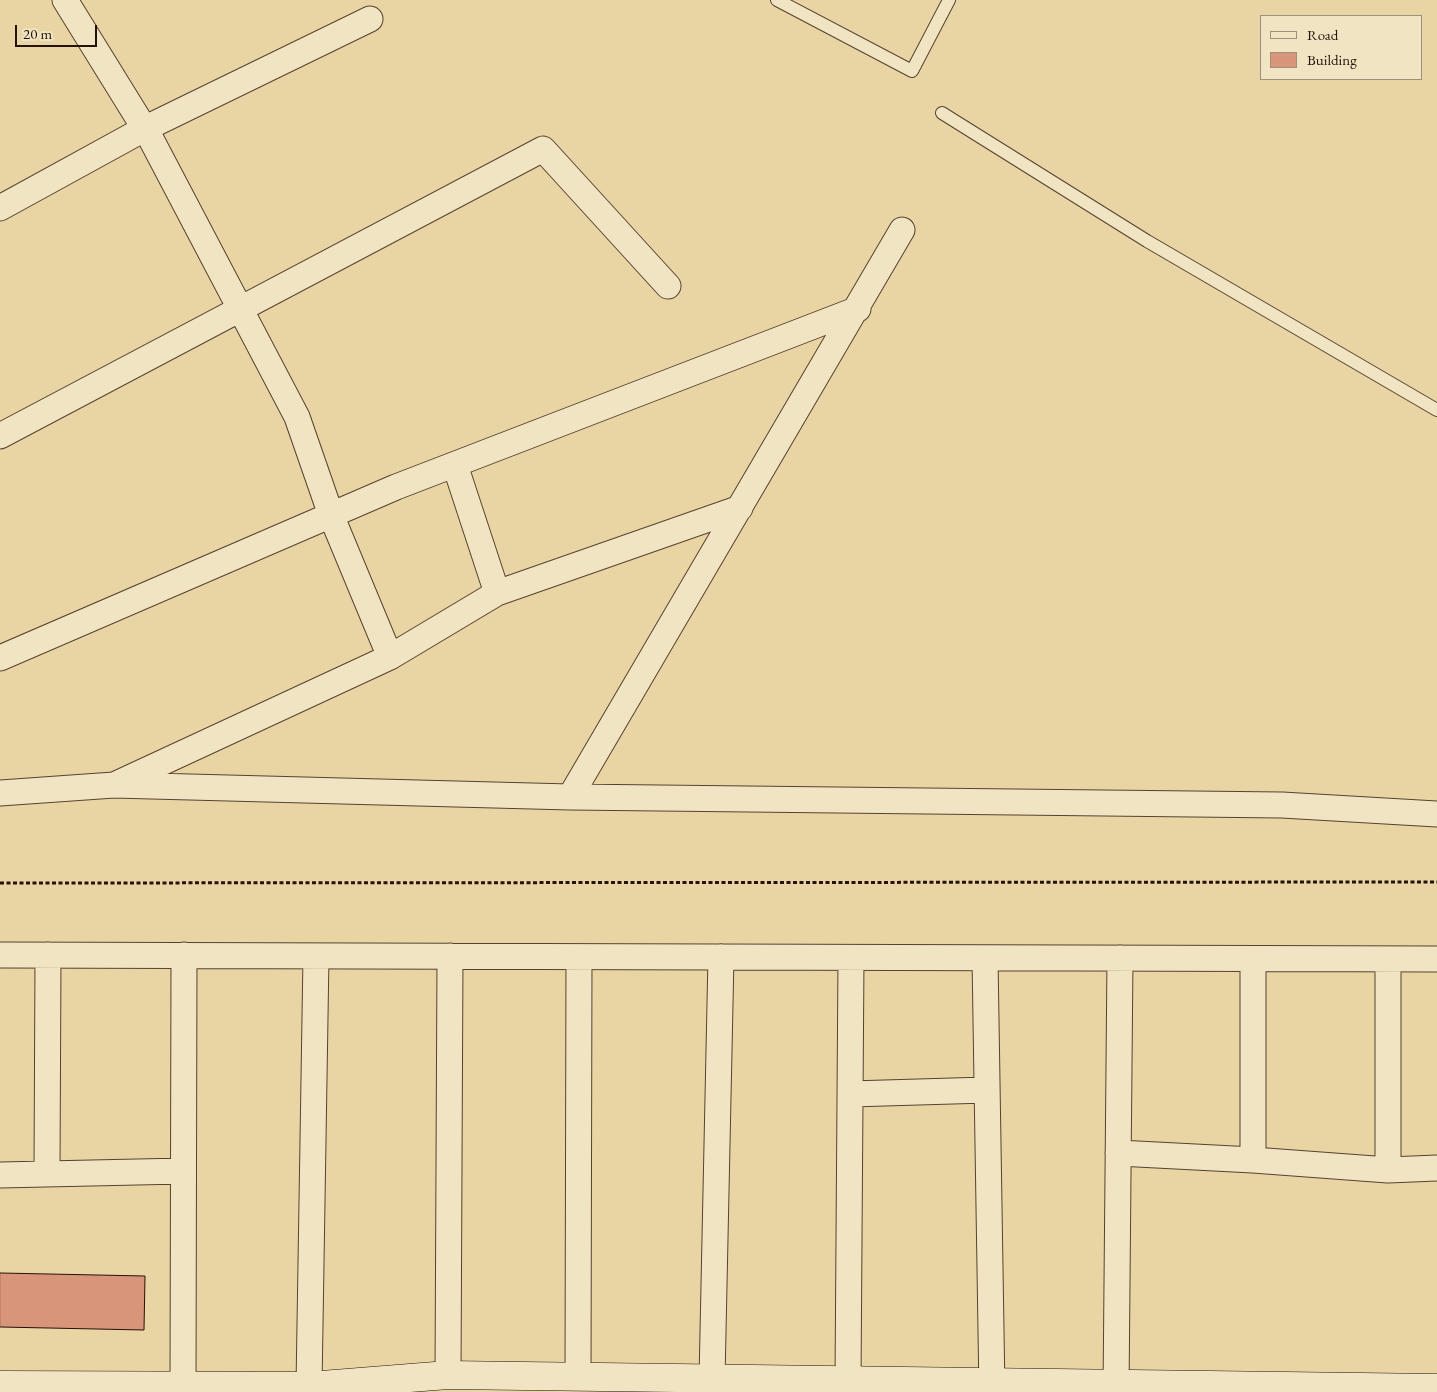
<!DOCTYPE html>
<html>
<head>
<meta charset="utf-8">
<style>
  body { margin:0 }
  #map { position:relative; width:1437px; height:1392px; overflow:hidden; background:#e9d5a3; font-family:"EB Garamond",serif }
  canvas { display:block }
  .legend { position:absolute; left:1260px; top:15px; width:162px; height:65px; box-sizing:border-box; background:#f1e4c3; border:1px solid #9f9079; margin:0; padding:6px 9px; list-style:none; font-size:15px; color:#251109 }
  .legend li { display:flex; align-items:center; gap:10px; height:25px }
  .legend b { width:25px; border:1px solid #9f9079 }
  .scale { position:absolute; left:15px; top:25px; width:82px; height:22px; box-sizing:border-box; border:2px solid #251109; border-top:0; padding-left:6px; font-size:15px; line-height:18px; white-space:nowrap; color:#251109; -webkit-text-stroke:4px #f1e4c3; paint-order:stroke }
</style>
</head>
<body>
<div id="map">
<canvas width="1437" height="1392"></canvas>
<ul class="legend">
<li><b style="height:6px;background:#f1e4c3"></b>Road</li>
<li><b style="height:14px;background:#d8957a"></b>Building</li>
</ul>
<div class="scale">20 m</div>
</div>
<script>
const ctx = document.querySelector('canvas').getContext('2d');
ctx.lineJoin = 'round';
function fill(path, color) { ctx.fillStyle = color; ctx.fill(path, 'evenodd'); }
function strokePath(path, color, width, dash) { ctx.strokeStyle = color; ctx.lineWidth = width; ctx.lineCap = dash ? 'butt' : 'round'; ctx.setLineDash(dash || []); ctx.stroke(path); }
const building = new Path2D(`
  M0,1273l145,3 -1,54 -144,-3z`);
fill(building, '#d8957a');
strokePath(building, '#251109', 1);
const lane = new Path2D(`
  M777,0l135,71 37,-71
  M942,113l205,128 290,169`);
const street = new Path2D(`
  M65,0l86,139 146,278 34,98 59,142
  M0,208l144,-79 226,-110
  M0,436l543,-287 125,137
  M455,465l42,128
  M0,658l396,-171 462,-178
  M114,785l456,12 712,8 155,9
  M0,793l114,-8 276,-128 107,-64 243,-85
  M570,797l332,-567
  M0,955l1437,4
  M985,958l7,434
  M1388,959v211
  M850,1094l137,-4
  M1118,1153l135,7 135,10 49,-2
  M1253,1160v-201
  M47,1173l1,-218
  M0,1175l183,-4
  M448,1375l2,-419
  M578,1377l1,-420
  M712,1379l9,-422
  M848,1381l3,-423
  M183,1385l1,-430
  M309,1386l7,-430
  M1116,1392l4,-434`);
const secondary = new Path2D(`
  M0,1385l309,1 139,-11 989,13`);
strokePath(lane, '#564230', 14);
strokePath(street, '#564230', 27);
strokePath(secondary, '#251109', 29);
strokePath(new Path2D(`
  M0,883l1437,-1`), '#251109', 3, [4, 2.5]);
strokePath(lane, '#f1e4c3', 12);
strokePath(street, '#f1e4c3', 25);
strokePath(secondary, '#f1e4c3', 28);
</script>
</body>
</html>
